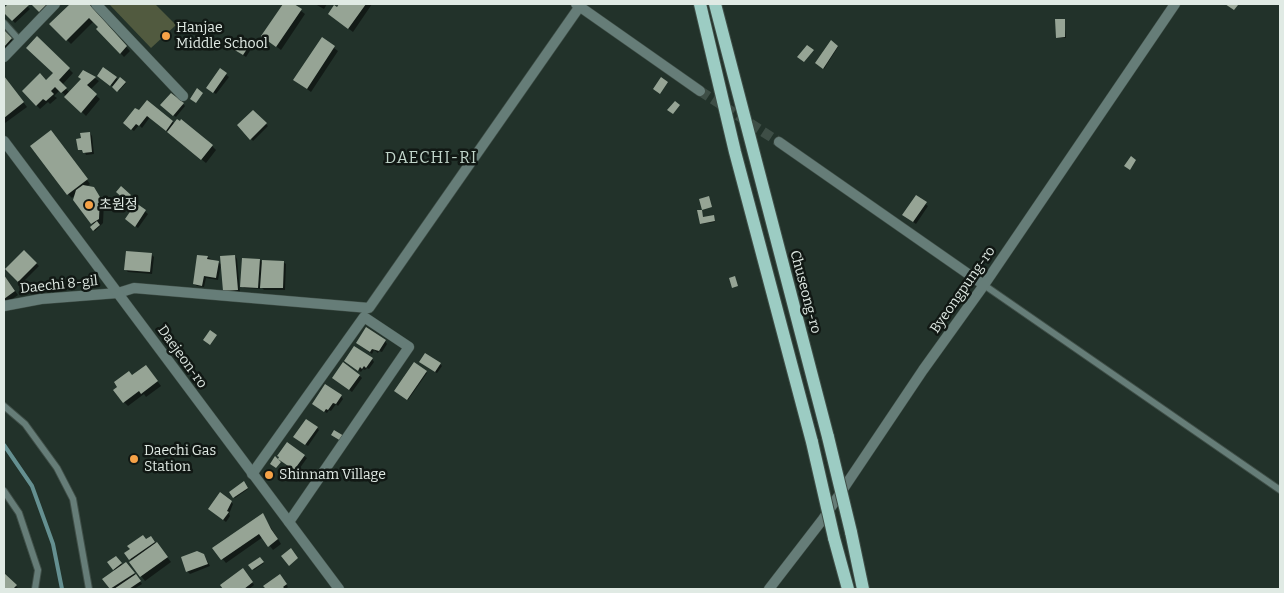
<!DOCTYPE html>
<html>
<head>
<meta charset="utf-8">
<style>
  body { margin:0 }
  #map { position:relative; width:1284px; height:593px; overflow:hidden; background:#22322a; font-family:Bitter,serif }
  canvas { display:block }
  .frame { position:absolute; inset:0; border:5px solid #e0eae4; pointer-events:none }
</style>
</head>
<body>
<div id="map">
<canvas width="1284" height="593"></canvas>
<div class="frame"></div>
</div>
<script>
const ctx = document.querySelector('canvas').getContext('2d');
ctx.lineJoin = 'round';
function fill(path, color) { ctx.fillStyle = color; ctx.fill(path, 'evenodd'); }
function strokePath(path, color, width, dash) { ctx.strokeStyle = color; ctx.lineWidth = width; ctx.lineCap = dash ? 'butt' : 'round'; ctx.setLineDash(dash || []); ctx.stroke(path); }
function drawText(font, color, halo, rows, align = 'center') {
  ctx.font = font + ' Bitter,"Noto Sans KR",serif'; ctx.lineWidth = 5; ctx.setLineDash([]); ctx.textBaseline = 'middle'; ctx.strokeStyle = halo; ctx.fillStyle = color; for (const [text, x, y, turn = 0] of rows) {
    ctx.save(); ctx.translate(x, y); ctx.rotate((+turn || 0) * Math.PI / 180); ctx.textAlign = isNaN(turn) ? turn : align; if (halo) ctx.strokeText(text, 0, 0); ctx.fillText(text, 0, 0); ctx.restore();
  }
}
fill(new Path2D(`
  M109,4h46l21,21 -25,23z`), '#515a3f');
fill(new Path2D(`
  M10,4h15l5,5 -15,14 -11,-12z
  M33,4h19l-10,9z
  M71,4h16l43,47 -6,6 -26,-28 2,-2 -6,-6 -23,23 -20,-20z
  M285,4h7l13,10 -24,36 -19,-14z
  M315,4h12l-3,5z
  M341,4h31l-19,28 -24,-18z
  M1064,20l2,18h-8l-1,-1z
  M4,32l11,11 -11,12z
  M37,38l36,35 -11,12 8,8 12,-14 2,-8 15,10 -9,9 10,9 -14,17 -26,-26 -6,6 3,2 -7,6 -2,-2 -8,7 -17,-18 23,-10 8,-7z
  M242,38l11,8 -7,11 -9,-6z
  M322,39l16,12 -27,41 -16,-12z
  M831,42l7,5 -14,22 -7,-6z
  M220,70l9,7 -13,17 -6,-4z
  M4,77l23,30 -22,16 -1,-2z
  M101,78h15l3,3 2,-2 5,4 -7,8z
  M147,102l28,22 37,22 4,4 -10,13 -56,-46 -8,11 -3,-3 -5,6 -7,-5z
  M183,104l2,2 -9,11 -12,-9z
  M253,111l15,15 -15,15 -14,-16z
  M90,133l2,3 2,18 -8,1 -2,-5h-5l2,-11z
  M54,136l36,48 -4,3 11,6 7,9 -1,21 -8,8 -4,-4 3,-2 -19,-25 1,-6 -4,4 -4,-4z
  M916,197l12,9 -12,18 -10,-7z
  M137,205l11,9 -10,14 -9,-7z
  M714,217l1,5 -14,2 2,-6z
  M24,252l15,14 -18,18 -15,-15z
  M151,254l3,3 -2,17 -24,-2 -3,-3z
  M235,256l2,3 3,33 -16,-1z
  M207,257l14,7 -3,16 -12,-2 -2,9 -7,-1 -3,-2z
  M260,260l3,4 20,-2 3,2 -1,26h-21l-4,-4v3l-16,-1 -2,-2z
  M4,275l14,20 -14,10z
  M385,341l2,3 -5,8 -3,-1 -1,2 -4,-3 -2,4 -12,-9z
  M372,359l2,3 -5,7 -2,-1 -2,2 -2,-1 -2,3 -13,-9z
  M415,364l12,9 -19,27 -12,-9z
  M423,364h17l2,2 -5,7z
  M146,366l15,20 -15,11 -2,-3 -16,12 -4,-4 8,-26z
  M360,376l2,2 -10,14 -16,-12z
  M341,396l2,3 -5,7 -2,-2 -5,7 -2,-1 -2,3 -11,-7z
  M317,428l2,2 -11,16 -11,-7z
  M304,456l3,2 -10,14 -15,-11z
  M244,483l4,6 -13,9 -4,-5z
  M231,502l2,2 -4,10 1,2 -4,6 -14,-11z
  M263,515l18,29 -8,6 -10,-13 -37,26 -12,-14z
  M153,540l18,22 -26,19 -14,-18 1,-2 -6,-8 20,-12z
  M204,555l6,11 -20,8 -3,-3z
  M116,557l7,9h6l13,18 -8,5h-23l-7,-10 12,-8 -2,-2z
  M260,558l4,5 -10,7 -4,-5z
  M245,572l9,13 -5,4h-25l-2,-3z
  M4,575l15,14h-15z
  M282,578l6,9 -3,2h-18l-2,-3z`), '#0007');
strokePath(new Path2D(`
  M4,445l28,41 21,58 9,45`), '#659091', 4);
fill(new Path2D(`
  M8,4h19l2,1 -17,16 -8,-8v-5z
  M31,4h16l-8,8z
  M70,4h19l38,42 -7,8 -24,-25 2,-2 -9,-9 -23,23 -17,-17z
  M283,4h11l8,5 -26,38 -15,-11z
  M339,4h27l-18,25 -20,-15 6,-9 3,2z
  M1225,4h12l1,1 -4,5z
  M1055,19h10v18l-9,1z
  M4,30l8,8 -8,9z
  M37,36l33,32 -11,12 8,8 -6,5 -6,-6 -4,4 3,3 -8,7 -3,-2 -7,7 -14,-15 18,-18 6,7 7,-7 -27,-25z
  M241,36l10,7 -8,12 -10,-6z
  M322,37l13,9 -28,43 -14,-9z
  M831,40l7,6 -15,23 -8,-6z
  M807,45l7,5 -10,12 -7,-5z
  M103,67l14,10 -7,9 -13,-10z
  M220,68l7,5 -14,20 -7,-5z
  M83,70l13,7 -9,8 10,9 -16,19 -17,-16 17,-18 -3,-2z
  M4,76l20,26 -20,16z
  M120,77l6,5 -9,10 -5,-5z
  M661,77l7,5 -8,12 -7,-5z
  M197,88l6,5 -7,10 -6,-4z
  M171,93l13,10 -11,13 -13,-11z
  M147,100l26,21 -7,10 -19,-15 -8,10 -3,-2 -5,6 -8,-7 12,-15 4,2z
  M675,101l5,4 -7,9 -6,-4z
  M253,110l14,13 -17,17 -13,-15z
  M177,119l3,2 1,-2 32,26 -12,15 -34,-28z
  M51,130l37,49 -21,16 -37,-49z
  M90,132l2,20 -9,1 -1,-3h-4l-2,-11 5,-1 -1,-5z
  M1131,156l5,4 -6,10 -6,-4z
  M83,185l11,2 6,10 -1,22 -8,5 -18,-24 3,-10z
  M121,186l10,9 -5,6 -10,-9z
  M916,195l11,7 -14,20 -11,-7z
  M709,196l3,11 -10,3 -3,-11z
  M136,203l10,7 -11,17 -10,-8z
  M697,210h5l1,7 11,-2 1,6 -15,3z
  M97,221l3,4 -7,6 -3,-4z
  M24,250l13,13 -19,19 -13,-13z
  M126,251l26,2 -2,19 -26,-2z
  M197,255l11,1 -1,3 12,2 -3,17 -12,-2 -2,10 -9,-2z
  M235,255l3,35 -15,1 -3,-35z
  M242,258l18,1 -2,29 -18,-1z
  M262,260l22,1 -1,27h-23z
  M4,275l11,16 -11,8z
  M735,276l3,10 -6,2 -3,-10z
  M366,327l20,13 -7,11 -7,-2 -2,3 -14,-9z
  M210,330l7,5 -7,10 -7,-5z
  M354,346l19,12 -7,10 -2,-2 -2,3 -2,-2 -2,4 -14,-10z
  M425,353l16,10 -6,9 -16,-10z
  M343,362l17,13 -11,15 -17,-12z
  M414,362l13,9 -20,29 -13,-9z
  M146,365l12,16 -17,13 -2,-3 -16,12 -10,-13 4,-3 -3,-5 15,-11 3,4z
  M325,384l17,11 -6,9 -3,-1 -5,7 -2,-1 -2,3 -12,-8z
  M306,419l12,8 -13,18 -12,-8z
  M334,430l10,6 -3,5 -10,-6z
  M287,442l18,13 -11,15 -16,-11 1,-2 -2,-1z
  M275,456l6,6 -5,6 -6,-4z
  M244,481l4,7 -15,10 -4,-6z
  M220,492l12,9 -5,10 2,1 -6,8 -15,-11z
  M263,513l8,16 7,10 -10,8 -9,-13 -38,26 -9,-12z
  M143,535l3,4 5,-3 4,6 -26,18 -5,-7 6,-4 -3,-3z
  M157,542l11,15 -28,20 -11,-15z
  M291,548l7,10 -9,8 -8,-10z
  M197,551l7,3 4,10 -22,8 -5,-15z
  M116,556l6,7 -9,7 -6,-8z
  M260,557l4,5 -12,8 -4,-5z
  M126,562l9,11 -25,16 -8,-10z
  M243,568l10,14 -9,7h-21l-3,-4z
  M4,573l13,12 -4,4h-9z
  M136,574l5,7 -12,8h-15z
  M280,574l7,10 -4,3 2,2h-19l-3,-3z`), '#96a495');
strokePath(new Path2D(`
  M700,91l79,51`), '#3e4e46', 10, [10, 5]);
const service = new Path2D(`
  M4,23l16,18
  M984,285l296,205
  M4,406l21,18 32,44 16,31 16,90
  M4,491l15,22 19,57 -3,19`);
const minor = new Path2D(`
  M96,4l87,92
  M576,4l124,87
  M4,57l51,-53
  M779,142l205,143
  M4,306l37,-7 77,-6 16,-5 235,20 211,-302
  M252,474l112,-157 45,30 -120,175`);
const tertiary = new Path2D(`
  M4,141l335,448
  M769,589l54,-70 100,-149 61,-85 191,-281`);
const primary = new Path2D(`
  M700,4l35,148 77,290
  M715,4l113,433
  M851,532l12,57
  M834,538l14,51`);
strokePath(service, '#404f48', 8);
strokePath(minor, '#404f48', 11);
strokePath(tertiary, '#404f48', 11);
strokePath(primary, '#404f48', 14);
strokePath(service, '#667d78', 6);
strokePath(minor, '#667d78', 10);
strokePath(tertiary, '#667d78', 10);
strokePath(primary, '#9cccc3', 12);
const primaryBridge = new Path2D(`
  M828,437l23,95
  M812,442l22,96`);
strokePath(primaryBridge, '#404f48', 14, []);
strokePath(primaryBridge, '#9cccc3', 12);
for (const [x, y, r, color] of [
  [166,36,5,"#f6a247"],
  [89,205,5,"#f6a247"],
  [134,459,5,"#f6a247"],
  [269,475,5,"#f6a247"]
]) { const dot = new Path2D(); dot.arc(x, y, r, 0, 2 * Math.PI); ctx.fillStyle = color; ctx.fill(dot); strokePath(dot, '#111814', 2); }
drawText('14px', '#e0eae4', '#111814', [
  ["Hanjae",176,28],
  ["Middle School",176,44],
  ["초원정",99,205],
  ["Daechi Gas",144,451],
  ["Station",144,467],
  ["Shinnam Village",279,475]
], 'left');
drawText('14px', '#e0eae4', '#111814', [
  ["Daechi 8-gil",59,285,-6],
  ["Byeongpung-ro",963,290,-55],
  ["Chuseong-ro",805,292,75],
  ["Daejeon-ro",182,357,54]
]);
ctx.letterSpacing = '1px';
drawText('16px', '#c2d6cb', '#111814', [
  ["DAECHI-RI",431,159]
]);
ctx.letterSpacing = '0px';
</script>
</body>
</html>
